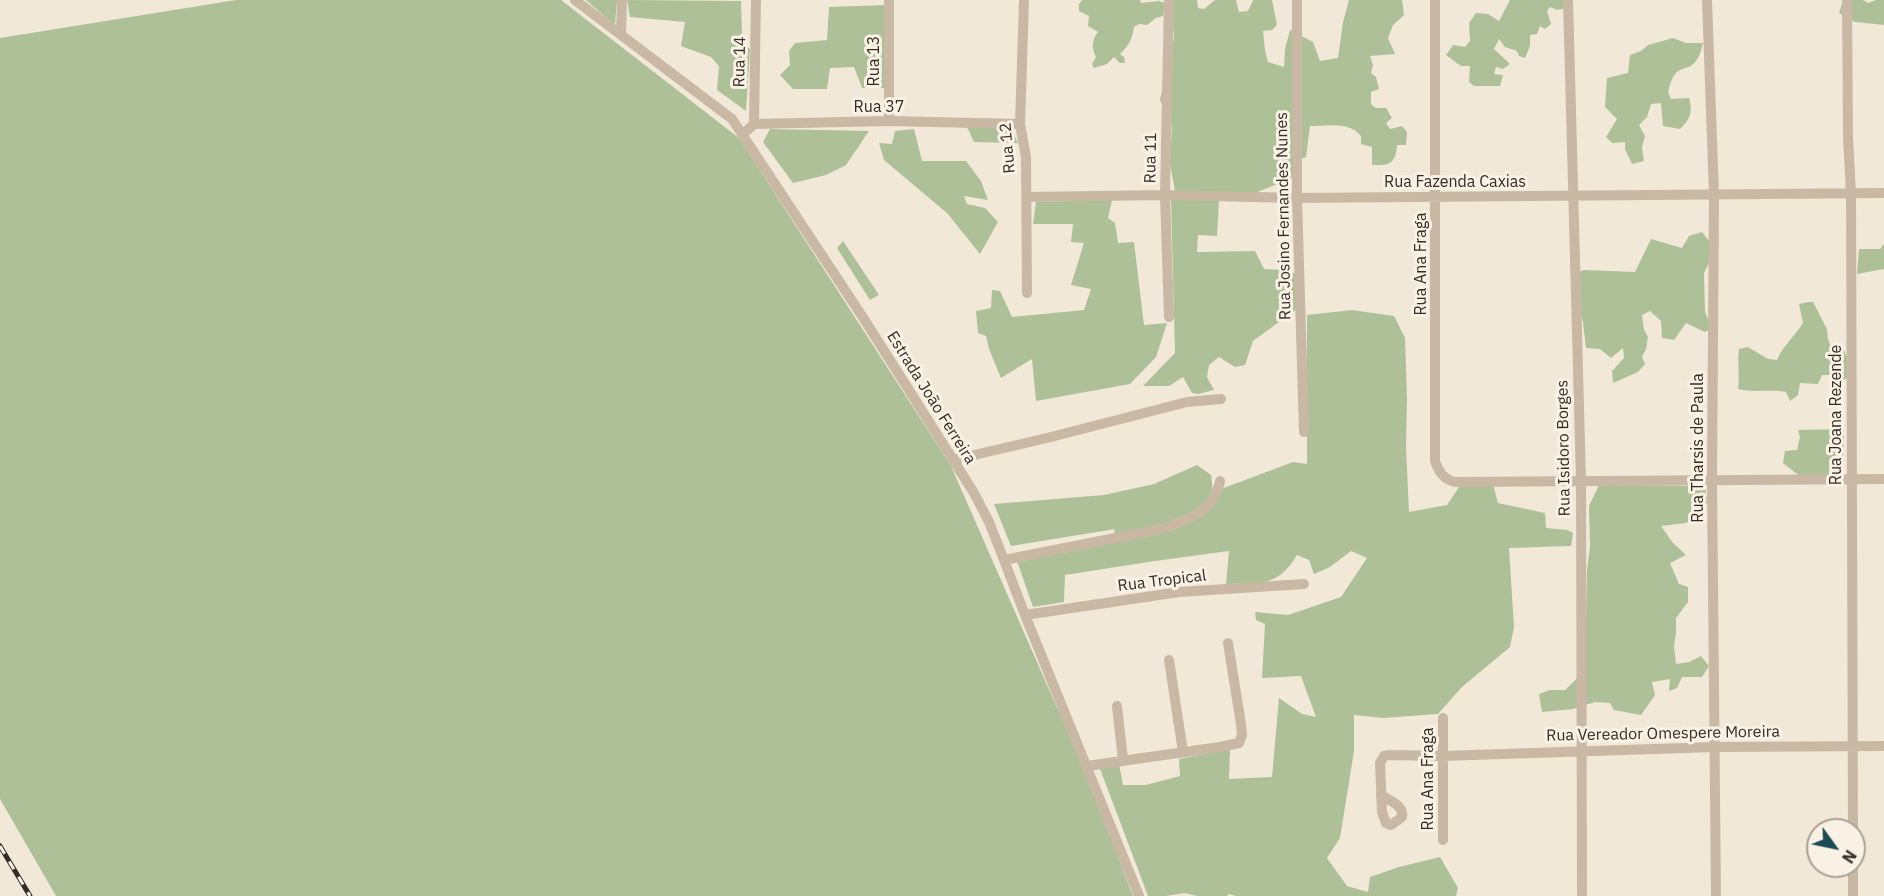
<!DOCTYPE html>
<html>
<head>
<meta charset="utf-8">
<style>
  body { margin:0 }
  #map { position:relative; width:1884px; height:896px; overflow:hidden; background:#f1e8d8; font-family:"IBM Plex Sans",sans-serif }
  canvas { display:block }
  .north { position:absolute; left:1806px; top:818px; width:60px; height:60px; box-sizing:border-box; background:#f9f1e4; border:2px solid #aaa298; border-radius:50%; rotate:123deg; font-size:16px; font-weight:700; line-height:24px; text-align:center; color:#342c26 }
  .north::after { content:''; display:block; margin:auto; width:21px; height:27px; background:#1b4b55; clip-path:polygon(50% 0,100% 100%,50% 72%,0 100%) }
</style>
</head>
<body>
<div id="map">
<canvas width="1884" height="896"></canvas>
<div class="north">N</div>
</div>
<script>
const ctx = document.querySelector('canvas').getContext('2d');
ctx.lineJoin = 'round';
function fill(path, color) { ctx.fillStyle = color; ctx.fill(path, 'evenodd'); }
function strokePath(path, color, width, dash) { ctx.strokeStyle = color; ctx.lineWidth = width; ctx.lineCap = dash ? 'butt' : 'round'; ctx.setLineDash(dash || []); ctx.stroke(path); }
function drawText(font, color, halo, rows, align = 'center') {
  ctx.font = font + ' "IBM Plex Sans",sans-serif'; ctx.lineWidth = 6; ctx.setLineDash([]); ctx.textBaseline = 'middle'; ctx.strokeStyle = halo; ctx.fillStyle = color; for (const [text, x, y, turn = 0] of rows) {
    ctx.save(); ctx.translate(x, y); ctx.rotate((+turn || 0) * Math.PI / 180); ctx.textAlign = isNaN(turn) ? turn : align; if (halo) ctx.strokeText(text, 0, 0); ctx.fillText(text, 0, 0); ctx.restore();
  }
}
fill(new Path2D(`
  M236,0h325l178,138 212,328 132,301 50,129h-1077l-56,-97v-761z
  M586,0h31l-2,25z
  M627,0l114,1 1,33 -5,4 13,11 -4,62 -29,-21 2,-24 -8,-9 -30,-11 4,-24 -55,-5z
  M1082,0h58l1,3 18,-2 6,2 -2,13 -7,2 -9,7 -8,-1 -5,3c-2,12 -5,19 -14,27l4,3 1,6h-5l-6,-6 -7,7 -13,4 -2,-4 4,-7c-4,-8 -5,-17 2,-25l-10,-6 1,-10 -10,-5v-7z
  M1173,0h24l1,8 6,1 11,-9h21l3,12 9,-1 5,-11h19l5,25 -5,5 -9,1 2,19 3,12 16,5 1,-18 5,-19 23,12 7,19 18,-3 5,-36 6,-22h53l2,15 -11,10 -5,13 7,16 -25,2 3,9 -2,8 5,4 3,12 -8,3v12l5,4h10l6,10 -6,5 4,6 12,-3 5,6 -1,13h-9c-1,18 -7,21 -25,20v-18l-11,-3v-8c-11,-15 -35,-10 -51,-10l-4,31 -13,5 -1,16 -37,15 -80,-2 -5,-27 2,-38 -12,-26 14,-61 -2,-32z
  M1510,0h61l-1,7 -13,3 -7,-3 -3,4 4,13 -6,5 -5,-3 -3,8 -7,1v11l-5,12 -6,-2 -2,-5 -12,-4 -6,-8 -5,10 16,15 -7,5 -7,-2 -2,7 9,1 -3,11h-26l-5,-4 1,-16h-9l-15,-11 7,-10 12,2 5,-6 -1,-18 7,-10 12,1 11,7z
  M1847,0h16l5,3 8,-3h8v25l-29,-3 -16,-9 3,-9z
  M887,5v83h-25l-8,-21 -24,1 -3,21h-34l-13,-14 10,-10 -1,-14 6,-8 32,-3 2,-33z
  M1673,38l13,5h17c-2,8 -4,17 -11,22 -5,4 -12,3 -17,9 -4,5 -5,12 -7,18l3,7 18,-1c4,13 1,22 -9,31l-17,-3 -2,-23 -10,1 -4,13 -8,8 6,11 -3,11 2,14 -12,3 -7,-15v-7l-13,1 -6,-6 11,-18 -12,-12 2,-29 21,-5 2,-18 11,-4 7,-6z
  M967,127l44,1 7,15 -44,-1z
  M770,129l99,2 -23,34 -20,10 -33,8 -30,-41z
  M914,129l8,32h44l15,20 7,19 -24,-4 3,8 18,4 13,14 -18,32 -33,-41 -63,-53 -5,-17 13,1 3,-13z
  M1171,198l48,3 -2,35 -19,-1 -1,17 58,-1 9,18 20,1 12,4 1,35 -44,32 -8,24 -10,2 -16,-10 -10,8 -2,12 7,13 -16,4 -6,-1 -9,-16 -14,9h-26l32,-33z
  M1112,200l-4,18 7,5 3,20 16,-1 10,83 23,-2 -11,34 -26,27 -94,17 -4,-42 -31,19 -12,-29 -3,-13 -8,-3 -2,-22 15,-3 1,-18 8,1 12,26 72,-7 7,-21 -20,-4 13,-42 -13,-1 2,-18h-40l3,-22z
  M1702,232l7,9 1,20 -6,12 1,39 7,16 -7,4 -19,-9 -12,17 -12,-2 -1,-17 -11,-10 -8,4 2,15 4,7 -2,12 -4,8 3,7 -7,8 -25,11 -1,-12 12,-13 -1,-10 -12,10 -11,-9 -14,-1 -3,-26 -4,-13 -2,-36 7,-3 51,2 16,-33 31,9 7,-12z
  M843,241l36,54 -9,5 -33,-52z
  M1884,244v25l-27,5 2,-25h21z
  M1808,302h5l14,27 1,10 3,8 6,3 6,-2 6,14v15l-5,3 -13,-5h-9l-4,9 -18,-1 -2,12 -8,6 -4,-9c-16,-3 -32,1 -48,-3 2,-13 -1,-26 1,-40l9,-2 20,12 9,1c5,-13 18,-24 26,-37l-4,-19z
  M1352,310l42,6 11,22 2,60 -1,49 3,65 38,-7 14,-21 32,1 5,18 47,10 1,15 21,2 6,3 -2,13 -62,2 5,79 -4,20 -48,40 -24,27 -55,4 -29,-3v36l-14,87 -13,20 20,28 21,6 2,-15 29,-10 41,-10 18,31 -2,8h-220l-7,-2 -2,2h-30l-12,-3 -19,3h-18l-49,-130 20,-2 4,21h23l34,-9 -1,-17 51,-10 -1,30 43,-2 7,-79 23,16 14,3 -15,-41 -39,2 3,-54 -9,-4 -1,-8 33,3 53,-18 26,-39 -16,-7 -21,16 -16,7 -5,-14 -12,-5c-20,33 -36,27 -71,29l3,-33 -74,10 -90,14 -1,27 -31,5 -16,-46 94,-18 4,-14 -104,17 -17,-42 110,-9 50,-11 43,-19 14,10 2,17 80,-30 14,2v-149z
  M1844,429l-1,45 -42,3 -18,-14 2,-12 12,-1 3,-13 -2,-7z
  M1599,485l106,1 2,15 -4,16 -17,6 -25,3 12,17 13,12 -16,8 9,21 9,3v15l-12,16v15l-2,13 2,18 13,-2 12,-6 8,10 -7,11h-20l-5,11 -8,3 1,-12 -18,3 3,13 -14,20 -27,-5 -4,-7 -15,-1 -22,7 -31,3 -3,-18 11,-4h15l20,-19 2,-100 3,-25 -1,-40z`), '#aec098');
strokePath(new Path2D(`
  M575,0l157,119 132,200 110,174 15,29 15,38 21,55 114,281
  M889,0v121
  M1024,0l-4,124 6,33 1,136
  M1169,0l-4,195 4,122
  M1297,0v198l7,234
  M1435,0v461c4,11 8,18 20,21l429,-3
  M1568,0l13,481 1,415
  M1707,0l7,194 -2,287 4,415
  M1847,0l1,137 3,57 2,636
  M621,35l1,-35
  M754,124l2,-124
  M743,134l11,-10 135,-3 131,3
  M1027,197l138,-2 132,3 587,-5
  M953,460l98,-23 136,-35 34,-3
  M1004,560l157,-31c25,-8 54,-18 59,-48
  M1025,615l154,-23 125,-8
  M1169,660l14,92
  M1117,706l6,54
  M1443,718v122
  M1087,766l133,-19 19,-4 3,-8 -1,-11 -13,-81
  M1381,795c9,6 23,10 21,22l-11,8 -5,-2 -4,-11 -2,-49 4,-7 6,-1 52,1 273,-9 169,-1
  M1853,866v30`), '#c9b8a4', 10);
const rail = new Path2D(`
  M0,846l30,50`);
strokePath(rail, '#342c26', 5);
strokePath(rail, '#f9f1e4', 3, [9]);
drawText('16px', '#342c26', '#f9f1e4', [
  ["Rua 13",874,61,-90],
  ["Rua 14",740,62,-89],
  ["Rua 37",879,107],
  ["Rua 12",1008,148,-95],
  ["Rua 11",1151,158,-89],
  ["Rua Fazenda Caxias",1455,182],
  ["Rua Josino Fernandes Nunes",1284,216,-91],
  ["Rua Ana Fraga",1421,264,-90],
  ["Estrada João Ferreira",931,398,58],
  ["Rua Joana Rezende",1836,415,-90],
  ["Rua Isidoro Borges",1564,448,-91],
  ["Rua Tharsis de Paula",1698,448,-90],
  ["Rua Tropical",1162,581,-7],
  ["Rua Vereador Omespere Moreira",1663,734,-1],
  ["Rua Ana Fraga",1428,779,-90]
]);
</script>
</body>
</html>
